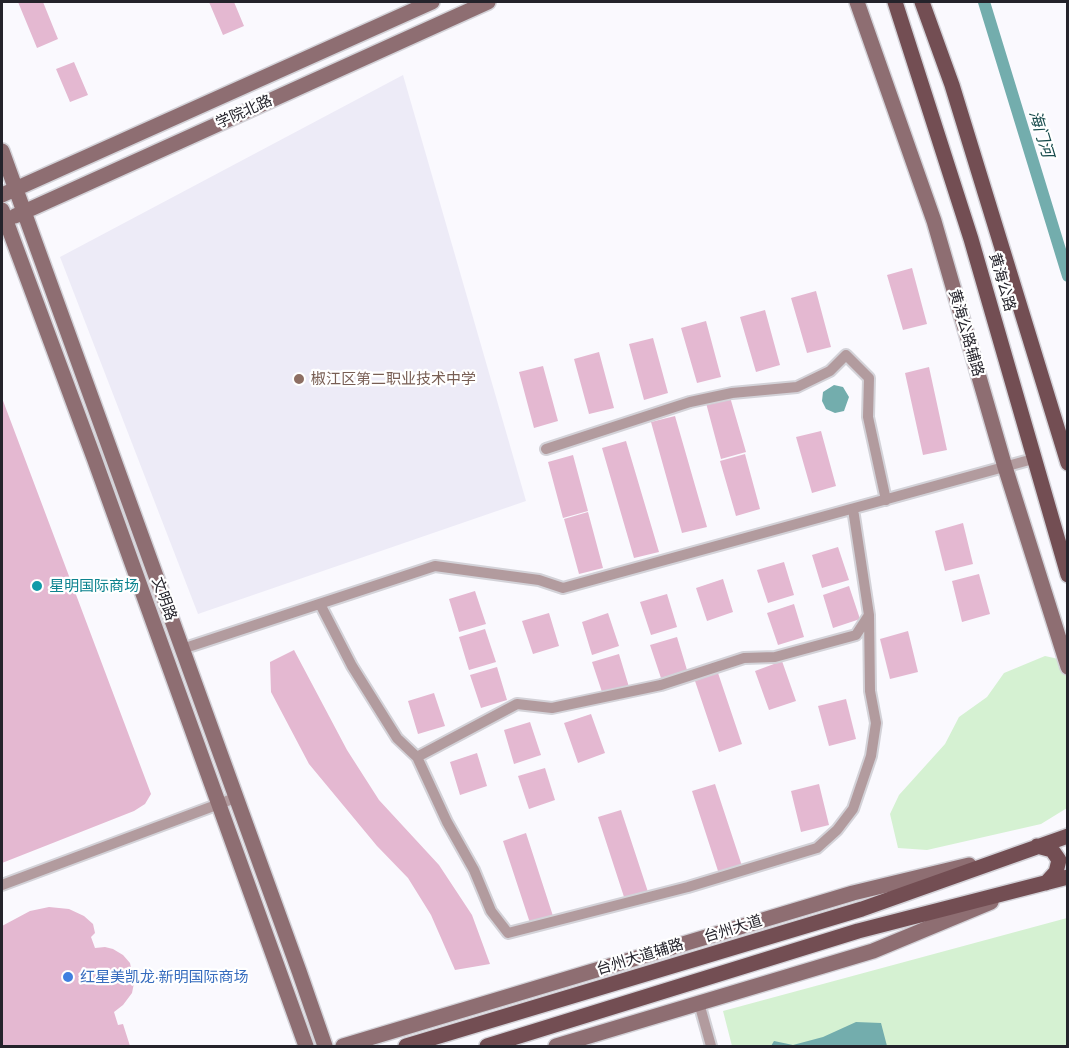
<!DOCTYPE html>
<meta charset="utf-8">
<style>
body{margin:0}
#map{position:relative;width:1069px;height:1048px;overflow:hidden;background:#faf9fe;font-family:Mulish,sans-serif}
canvas{display:block}
.frame{position:absolute;inset:0;border:3px solid #24232b;pointer-events:none}
</style>
<div id="map">
<canvas width="1069" height="1048"></canvas>
<div class="frame"></div>
</div>
<script>
const g = document.querySelector('canvas').getContext('2d');
g.lineJoin = 'round';
function fillPath(path, color) {
  g.fillStyle = color;
  g.fill(path, 'evenodd');
}
function shape(rows) {
  const path = new Path2D();
  for (const r of rows) {
    path.moveTo(r[0], r[1]);
    for (let i = 2; i < r.length; i += 2) path.lineTo(r[i], r[i + 1]);
  }
  return path;
}
function strokePath(path, color, width, dash) {
  g.strokeStyle = color;
  g.lineWidth = width;
  g.lineCap = dash ? 'butt' : 'round';
  g.setLineDash(dash || []);
  g.stroke(path);
}
function label(font, color, halo, rows, align = 'center') {
  g.font = font + ' Mulish,"Noto Sans SC",sans-serif';
  g.lineWidth = 4.5;
  g.setLineDash([]);
  g.textBaseline = 'middle';
  g.strokeStyle = halo;
  g.fillStyle = color;
  for (const [text, x, y, turn = 0] of rows) {
    g.save();
    g.translate(x, y);
    g.rotate((+turn || 0) * Math.PI / 180);
    g.textAlign = isNaN(turn) ? turn : align;
    if (halo) g.strokeText(text, 0, 0);
    g.fillText(text, 0, 0);
    g.restore();
  }
}
fillPath(shape([
 [403,75,526,501,198,614,60,257]
]), '#edebf7');
fillPath(shape([
 [1045,656,1063,660,1068,672,1067,808,1041,824,927,850,898,848,890,814,899,795,945,744,959,717,987,697,1004,673],
 [1067,918,1067,1046,732,1046,723,1011]
]), '#d5f1d2');
fillPath(shape([
 [834,385,843,387,849,397,844,411,835,413,826,409,822,401,823,392],
 [856,1022,881,1023,887,1046,771,1046,774,1041,793,1045,823,1037]
]), '#73adad');
strokePath(shape([
 [984,2,1068,276]
]), '#73adad', 12);
fillPath(shape([
 [18,2,43,2,58,39,37,48],
 [209,2,234,2,244,26,223,35],
 [74,62,88,95,70,102,56,69],
 [912,268,927,324,903,330,887,275],
 [816,291,831,347,807,353,791,298],
 [765,310,780,365,756,372,740,317],
 [706,321,721,377,697,383,681,328],
 [653,338,668,393,644,400,629,344],
 [599,352,614,408,589,414,574,359],
 [543,366,558,421,534,428,519,372],
 [929,367,947,450,923,455,905,373],
 [730,397,746,452,721,459,706,403],
 [2,398,151,794,145,804,134,811,2,863],
 [675,416,707,527,682,533,651,422],
 [821,431,836,486,812,493,796,437],
 [626,441,659,552,634,558,602,448],
 [745,454,760,509,736,516,720,461],
 [573,455,588,511,563,518,548,462],
 [588,512,603,568,579,574,564,519],
 [963,523,973,564,945,571,935,531],
 [838,547,849,580,822,588,812,555],
 [784,562,794,595,768,603,757,570],
 [979,574,990,614,962,622,952,581],
 [723,579,733,612,707,621,696,588],
 [849,586,860,619,833,628,823,595],
 [475,591,486,624,459,632,449,599],
 [667,594,677,627,651,635,640,602],
 [794,604,804,637,778,645,767,613],
 [549,613,559,646,533,654,522,621],
 [608,613,619,646,592,655,582,622],
 [485,629,496,662,469,670,459,637],
 [908,631,918,672,890,679,880,639],
 [677,637,687,670,661,678,650,645],
 [294,650,347,750,379,800,439,865,472,915,490,964,455,970,431,915,408,878,377,846,309,764,271,692,270,662],
 [619,654,629,687,603,695,592,662],
 [782,661,796,701,769,710,755,671],
 [497,667,507,700,481,708,470,675],
 [718,673,742,744,719,752,695,681],
 [434,693,445,726,418,734,408,701],
 [846,699,856,739,829,746,818,706],
 [591,714,605,753,578,763,564,723],
 [530,722,541,755,514,764,504,730],
 [477,753,487,786,460,795,450,762],
 [545,768,555,800,529,809,518,776],
 [715,784,742,866,719,874,692,791],
 [819,784,829,825,801,832,791,791],
 [621,810,648,892,625,900,598,817],
 [526,833,553,916,530,923,503,841],
 [49,907,69,909,84,916,93,924,95,933,91,937,95,948,105,947,113,949,123,955,130,963,134,983,132,993,123,1005,114,1012,118,1025,123,1024,130,1046,2,1046,2,926,30,911]
]), '#e4b8d1');
const street = shape([
 [546,449,690,402,732,393,797,387,830,371,846,355,869,378,868,417,886,500],
 [320,604,352,666,397,738,417,757,447,822,474,870,491,911,508,933,688,887,817,848,837,830,853,809,871,756,876,723,870,691,869,615],
 [182,649,435,566,539,580,563,588,1033,459],
 [417,757,517,704,552,708,661,685,744,658,775,657,856,635,869,615,853,509],
 [2,885,235,798],
 [699,1003,711,1046]
]);
const secondary = shape([
 [857,2,934,221,1005,467,1068,667],
 [2,151,299,971,325,1046],
 [2,195,432,2],
 [2,210,94,458,306,1046],
 [15,216,488,2],
 [343,1046,853,893,969,865],
 [556,1046,873,951,991,902]
]);
const primary = shape([
 [895,2,971,239,1068,575],
 [922,2,952,85,1068,463],
 [1037,846,1052,850,1059,860,1056,872,1046,883],
 [406,1046,862,909,1068,836],
 [487,1046,858,931,1068,877]
]);
strokePath(street, '#d3d2d8', 14);
strokePath(secondary, '#d3d2d8', 18);
strokePath(primary, '#d3d2d8', 18);
strokePath(street, '#b29b9e', 10);
strokePath(secondary, '#8e6e72', 15);
strokePath(primary, '#734e53', 15);
for (const [x, y, r, color] of [
 [299,379,6,"#8d6e63"],
 [37,586,6,"#0f9aa8"],
 [68,977,6,"#3f7fe0"]
]) {
  const dot = new Path2D();
  dot.arc(x, y, r, 0, 2 * Math.PI);
  g.fillStyle = color;
  g.fill(dot);
  strokePath(dot, '#fff', 2);
}
label('15px', '#24232b', '#fff', [
 ["学院北路",244,112,-24],
 ["黄海公路",1002,282,74],
 ["黄海公路辅路",966,333,74],
 ["文明路",164,599,70],
 ["台州大道",733,929,-17],
 ["台州大道辅路",640,957,-17]
]);
label('15px', '#785e54', '#fff', [
 ["椒江区第二职业技术中学",311,379]
], 'left');
label('15px', '#0d838f', '#fff', [
 ["星明国际商场",49,586]
], 'left');
label('15px', '#366cbe', '#fff', [
 ["红星美凯龙·新明国际商场",80,977]
], 'left');
label('italic 16px', '#164a4b', '#fff', [
 ["海门河",1041,134,73]
]);
</script>
